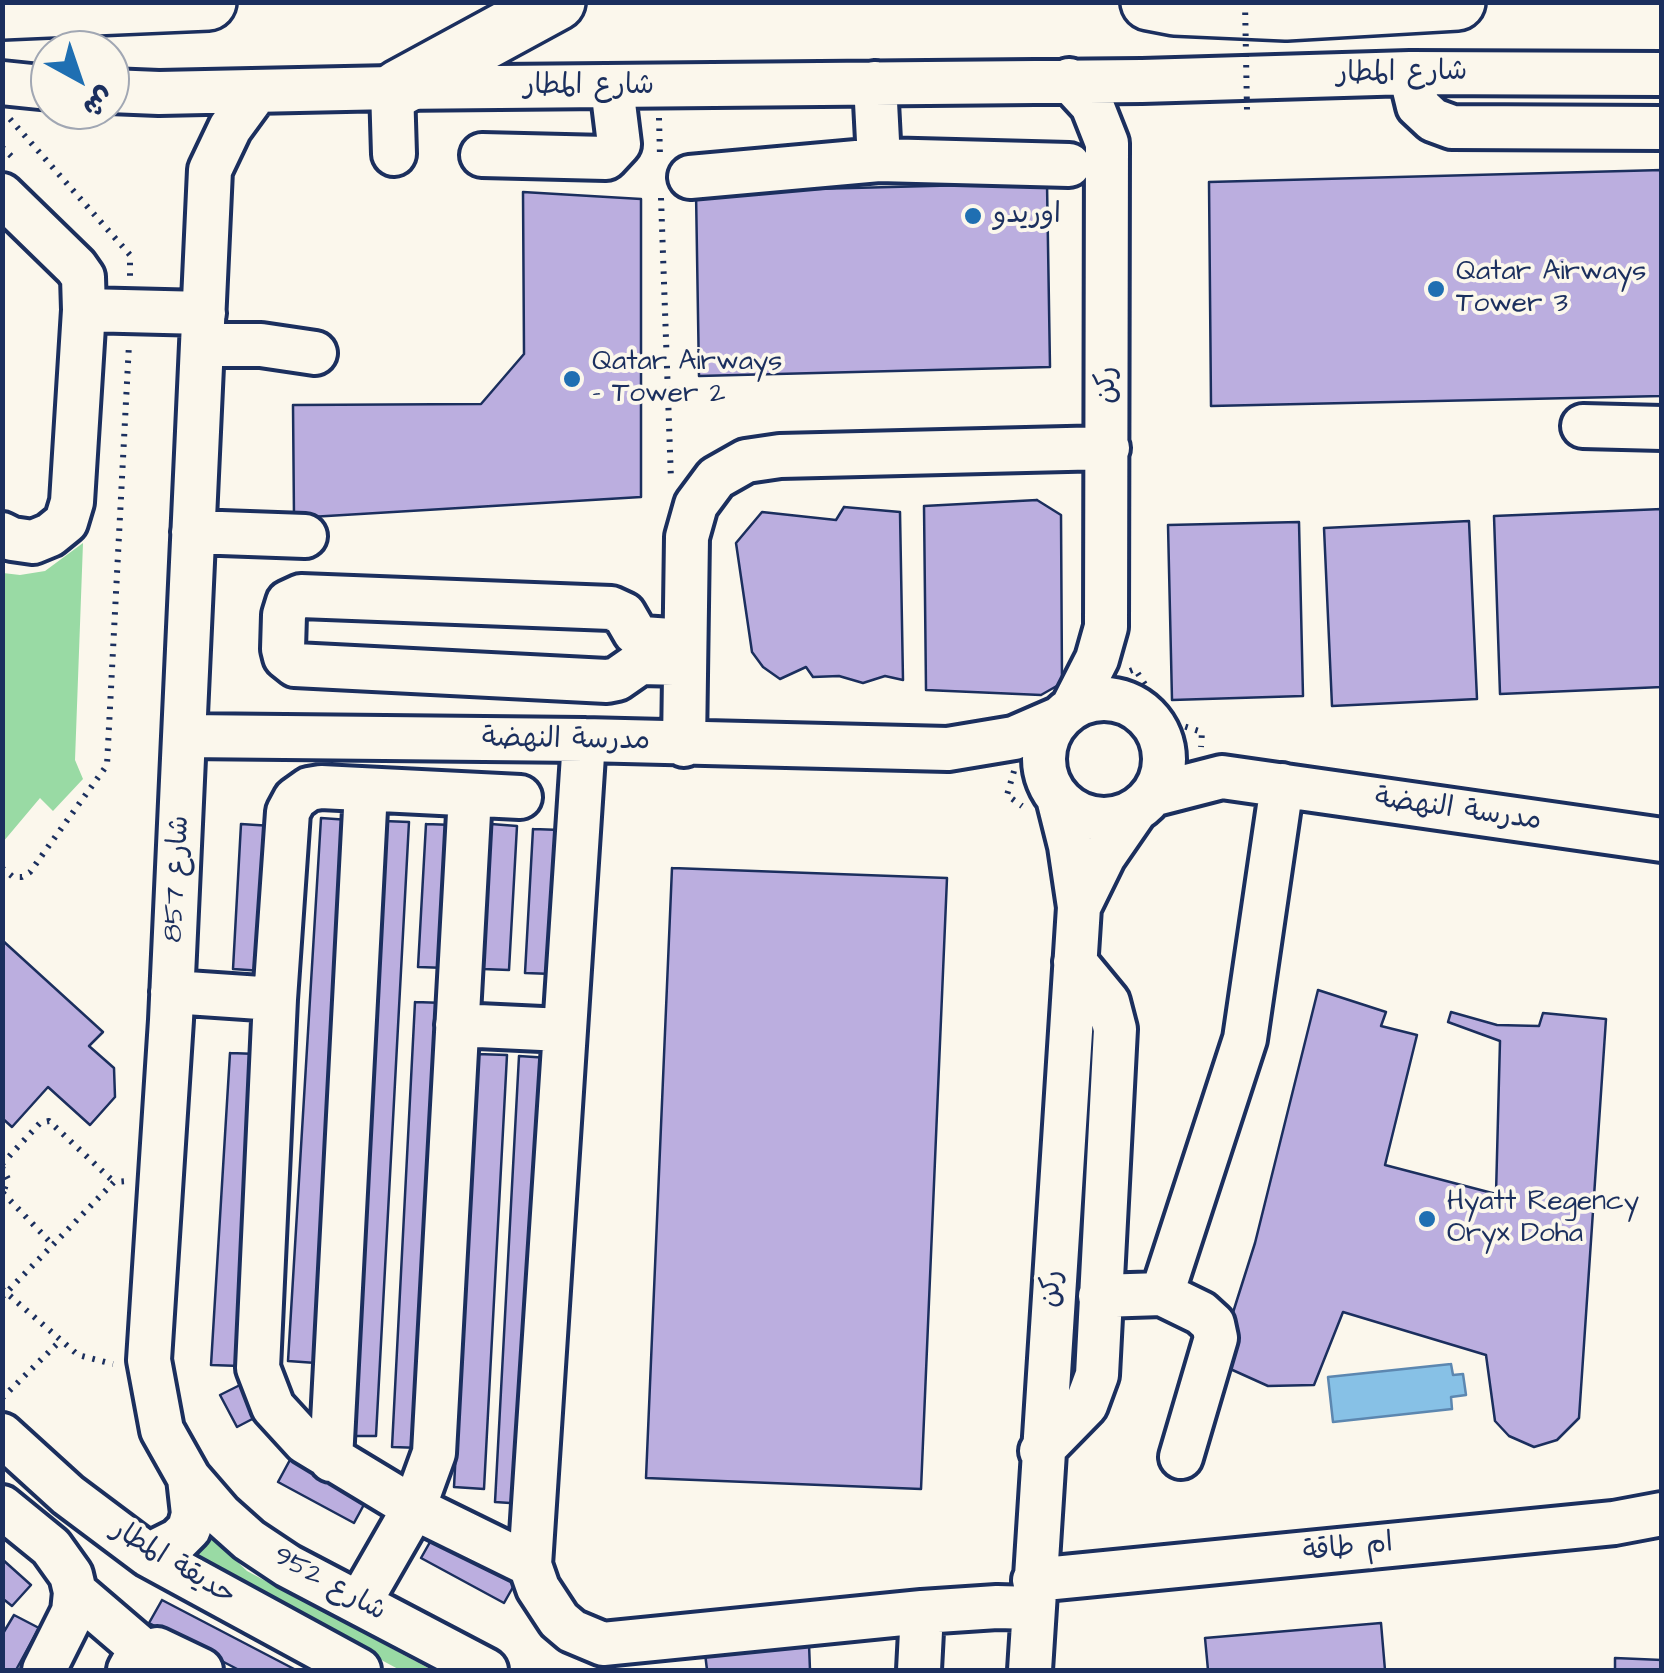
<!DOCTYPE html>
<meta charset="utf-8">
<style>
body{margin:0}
#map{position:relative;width:1664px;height:1673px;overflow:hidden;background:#fbf7ec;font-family:"Architects Daughter","Playpen Sans Arabic",sans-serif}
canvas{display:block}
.frame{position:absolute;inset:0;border:5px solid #1b2f5e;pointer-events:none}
.north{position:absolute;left:30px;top:30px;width:100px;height:100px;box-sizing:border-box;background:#fbf7ec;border:2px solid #a1a7b3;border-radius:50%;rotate:140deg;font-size:28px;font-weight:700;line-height:40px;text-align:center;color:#1b2f5e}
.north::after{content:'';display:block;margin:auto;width:35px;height:45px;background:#1f6fb2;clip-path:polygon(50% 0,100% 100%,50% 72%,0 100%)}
</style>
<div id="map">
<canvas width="1664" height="1673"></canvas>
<div class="frame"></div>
<div class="north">ش</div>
</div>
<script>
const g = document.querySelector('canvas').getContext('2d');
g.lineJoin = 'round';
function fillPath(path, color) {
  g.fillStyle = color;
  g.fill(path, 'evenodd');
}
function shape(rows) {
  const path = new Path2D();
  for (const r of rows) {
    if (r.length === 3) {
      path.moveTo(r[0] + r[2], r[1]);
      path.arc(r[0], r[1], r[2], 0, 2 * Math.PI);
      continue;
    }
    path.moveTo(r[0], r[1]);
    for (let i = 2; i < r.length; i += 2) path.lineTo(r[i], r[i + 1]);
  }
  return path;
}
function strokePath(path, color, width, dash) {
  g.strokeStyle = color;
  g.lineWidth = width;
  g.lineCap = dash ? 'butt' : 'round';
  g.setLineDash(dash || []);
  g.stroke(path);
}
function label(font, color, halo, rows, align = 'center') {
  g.font = font + ' "Architects Daughter","Playpen Sans Arabic",sans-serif';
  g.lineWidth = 8;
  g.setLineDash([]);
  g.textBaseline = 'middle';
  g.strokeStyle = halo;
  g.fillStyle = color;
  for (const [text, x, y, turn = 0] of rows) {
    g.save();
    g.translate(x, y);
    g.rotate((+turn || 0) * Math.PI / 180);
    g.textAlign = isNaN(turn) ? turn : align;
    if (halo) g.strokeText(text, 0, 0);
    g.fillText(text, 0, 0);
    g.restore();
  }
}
fillPath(shape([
 [83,543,75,760,83,779,53,811,40,798,3,842,3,573,20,575,45,571],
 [203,1529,247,1571,432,1670,400,1670,183,1554]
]), '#99daa4');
const water = shape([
 [1451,1364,1453,1375,1463,1374,1466,1395,1451,1397,1452,1409,1333,1422,1328,1377,1451,1364]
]);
fillPath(water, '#87c1e6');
strokePath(water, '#5c87b0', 2.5);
const building = shape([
 [1662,170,1662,396,1211,406,1209,182,1662,170],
 [1047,183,1050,367,699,376,696,192,1047,183],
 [523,192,641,199,641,497,294,518,293,405,481,404,524,354,523,192],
 [1037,500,1061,515,1062,683,1041,695,926,690,924,506,1037,500],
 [844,507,900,512,903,680,885,676,863,683,839,676,813,677,806,667,780,679,763,667,752,652,736,543,762,512,836,520,844,507],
 [1662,509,1662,687,1500,694,1494,516,1662,509],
 [1469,521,1477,699,1332,706,1324,528,1469,521],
 [1299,522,1303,696,1172,700,1168,525,1299,522],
 [321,818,349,820,316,1363,288,1361,321,818],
 [384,821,409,822,376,1436,351,1436,384,821],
 [241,824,272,826,263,971,233,969,241,824],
 [426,824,454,825,447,968,418,967,426,824],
 [491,824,517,826,509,970,483,969,491,824],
 [533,829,561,830,553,974,525,973,533,829],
 [672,868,947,878,921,1489,646,1478,672,868],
 [2,940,103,1032,89,1046,114,1068,115,1097,90,1125,48,1087,12,1127,2,1118,2,940],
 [1318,990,1386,1012,1381,1026,1417,1035,1385,1165,1496,1194,1500,1041,1448,1022,1451,1012,1497,1025,1539,1026,1543,1013,1606,1019,1579,1418,1557,1440,1534,1447,1509,1436,1495,1421,1486,1355,1343,1312,1314,1385,1268,1386,1217,1363,1255,1243,1318,990],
 [415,1002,445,1003,422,1448,392,1447,415,1002],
 [230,1053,258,1054,240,1366,211,1365,230,1053],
 [477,1054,507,1055,484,1489,454,1487,477,1054],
 [519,1056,549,1058,525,1504,495,1502,519,1056],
 [244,1383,260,1415,237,1427,220,1395,244,1383],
 [291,1458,367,1499,354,1523,278,1482,291,1458],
 [434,1535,517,1580,504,1603,421,1558,434,1535],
 [2,1559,31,1585,12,1606,2,1598,2,1559],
 [162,1600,296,1670,239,1670,149,1623,162,1600],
 [14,1615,39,1628,16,1670,2,1670,2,1635,14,1615],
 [1381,1623,1385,1670,1208,1670,1205,1638,1381,1623],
 [809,1644,810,1670,707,1670,705,1653,809,1644],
 [1615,1658,1662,1660,1662,1670,1615,1670,1615,1658]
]);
fillPath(building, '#bbaedf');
strokePath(building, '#1b2f5e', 2.5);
const minor = shape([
 [1410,73,1418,106,1433,120,1452,127,1662,128],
 [1069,80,1092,105,1107,143,1106,627,1097,659,1072,708],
 [2,83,50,88],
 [392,88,394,154],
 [110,91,159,93,392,88,1142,81,1410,73,1662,74],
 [482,155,606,158,619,144,612,87],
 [879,160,1069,165],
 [690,177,879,160,875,83],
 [2,195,76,267,83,277,84,310,72,502,66,522,50,535,33,542,12,539,2,534],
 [84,310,204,313],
 [202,345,261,345,315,353],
 [1583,426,1662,428],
 [193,532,305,536],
 [685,664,640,663,617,679,607,681,295,665,285,657,283,649,284,615,288,602,301,596,611,608,624,614,635,633,642,638,685,641],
 [1104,759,60],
 [185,736,584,740,948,749,1014,738,1060,718],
 [584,740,530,1565,538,1588,559,1620,572,1631,603,1644,922,1612,997,1607,1033,1608],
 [684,745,687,537,696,505,716,478,746,461,780,456,1108,448],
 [1152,795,1222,777,1662,840],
 [520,797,321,787,309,789,295,799,288,812,275,999,258,1368,273,1407,305,1442,414,1508,530,1565],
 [1079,907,1104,856,1135,811],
 [172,992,275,999],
 [457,1025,563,1030],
 [1162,1294,1201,1313,1213,1324,1216,1338,1181,1457],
 [1100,1296,1162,1294,1245,1039,1282,785],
 [2,1435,68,1495,148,1555,359,1670],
 [1041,1451,1086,1405,1097,1375,1115,1029,1108,1002,1075,962],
 [331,1460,366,790],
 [189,1478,221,1515,249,1540,288,1566,486,1670],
 [2,1507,51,1547,71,1575,75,1592,73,1612,44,1670],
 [148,1555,178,1540,189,1529,193,1514,189,1478,162,1430,149,1360,171,1020,210,170,230,128,257,91],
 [1034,1580,1614,1523,1662,1514],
 [75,1592,145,1652],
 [360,1602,414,1508,434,1453,470,795],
 [129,1670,134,1661,145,1652,157,1649,201,1670],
 [919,1670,922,1612],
 [1030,1670,1079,907,1070,846,1058,798]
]);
const highway = shape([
 [1149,2,1175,7,1286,12,1457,2],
 [2,11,208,2],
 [399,88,557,2]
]);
strokePath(minor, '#1b2f5e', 50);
strokePath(highway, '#1b2f5e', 62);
strokePath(shape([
 [659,118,660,156],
 [10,119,130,255,130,276],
 [2,147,15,160],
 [661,198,671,480],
 [1130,671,1135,669,1164,714,1177,724,1202,732,1201,747],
 [1014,771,1007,795,1022,806],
 [2,868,13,877,22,877,30,872,107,765,129,344],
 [2,1164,40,1123,49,1121,114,1182],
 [2,1167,8,1179,3,1193],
 [3,1193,53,1245],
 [2,1289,78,1355,113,1364],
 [2,1297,114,1182,127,1181],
 [2,1398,59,1342]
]), '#1b2f5e', 6, [2.5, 8]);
strokePath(minor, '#fbf7ec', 42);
strokePath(highway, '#fbf7ec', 55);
strokePath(shape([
 [1245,2,1247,110]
]), '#1b2f5e', 6, [2.5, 8]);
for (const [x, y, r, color] of [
 [973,216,10,"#1f6fb2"],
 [1436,289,10,"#1f6fb2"],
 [572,379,10,"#1f6fb2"],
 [1427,1219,10,"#1f6fb2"]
]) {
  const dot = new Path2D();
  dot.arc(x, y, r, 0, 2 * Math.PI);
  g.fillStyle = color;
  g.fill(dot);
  strokePath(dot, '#fbf7ec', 4);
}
label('28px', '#1b2f5e', '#fbf7ec', [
 ["شارع المطار",1402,74,-1],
 ["شارع المطار",589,87],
 ["ركن",1108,385,-90],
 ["مدرسة النهضة",566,741,1],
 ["مدرسة النهضة",1458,811,8],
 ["شارع 857",178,879,-87],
 ["ركن",1053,1289,-86],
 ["ام طاقة",1348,1549,-6],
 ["حديقة المطار",173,1564,31],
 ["شارع 952",329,1585,29]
]);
label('28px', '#1b2f5e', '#fbf7ec', [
 ["اوريدو",993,216],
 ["Qatar Airways",1456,273],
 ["Tower 3",1456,305],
 ["Qatar Airways",592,363],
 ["- Tower 2",592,395],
 ["Hyatt Regency",1447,1203],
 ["Oryx Doha",1447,1235]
], 'left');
</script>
